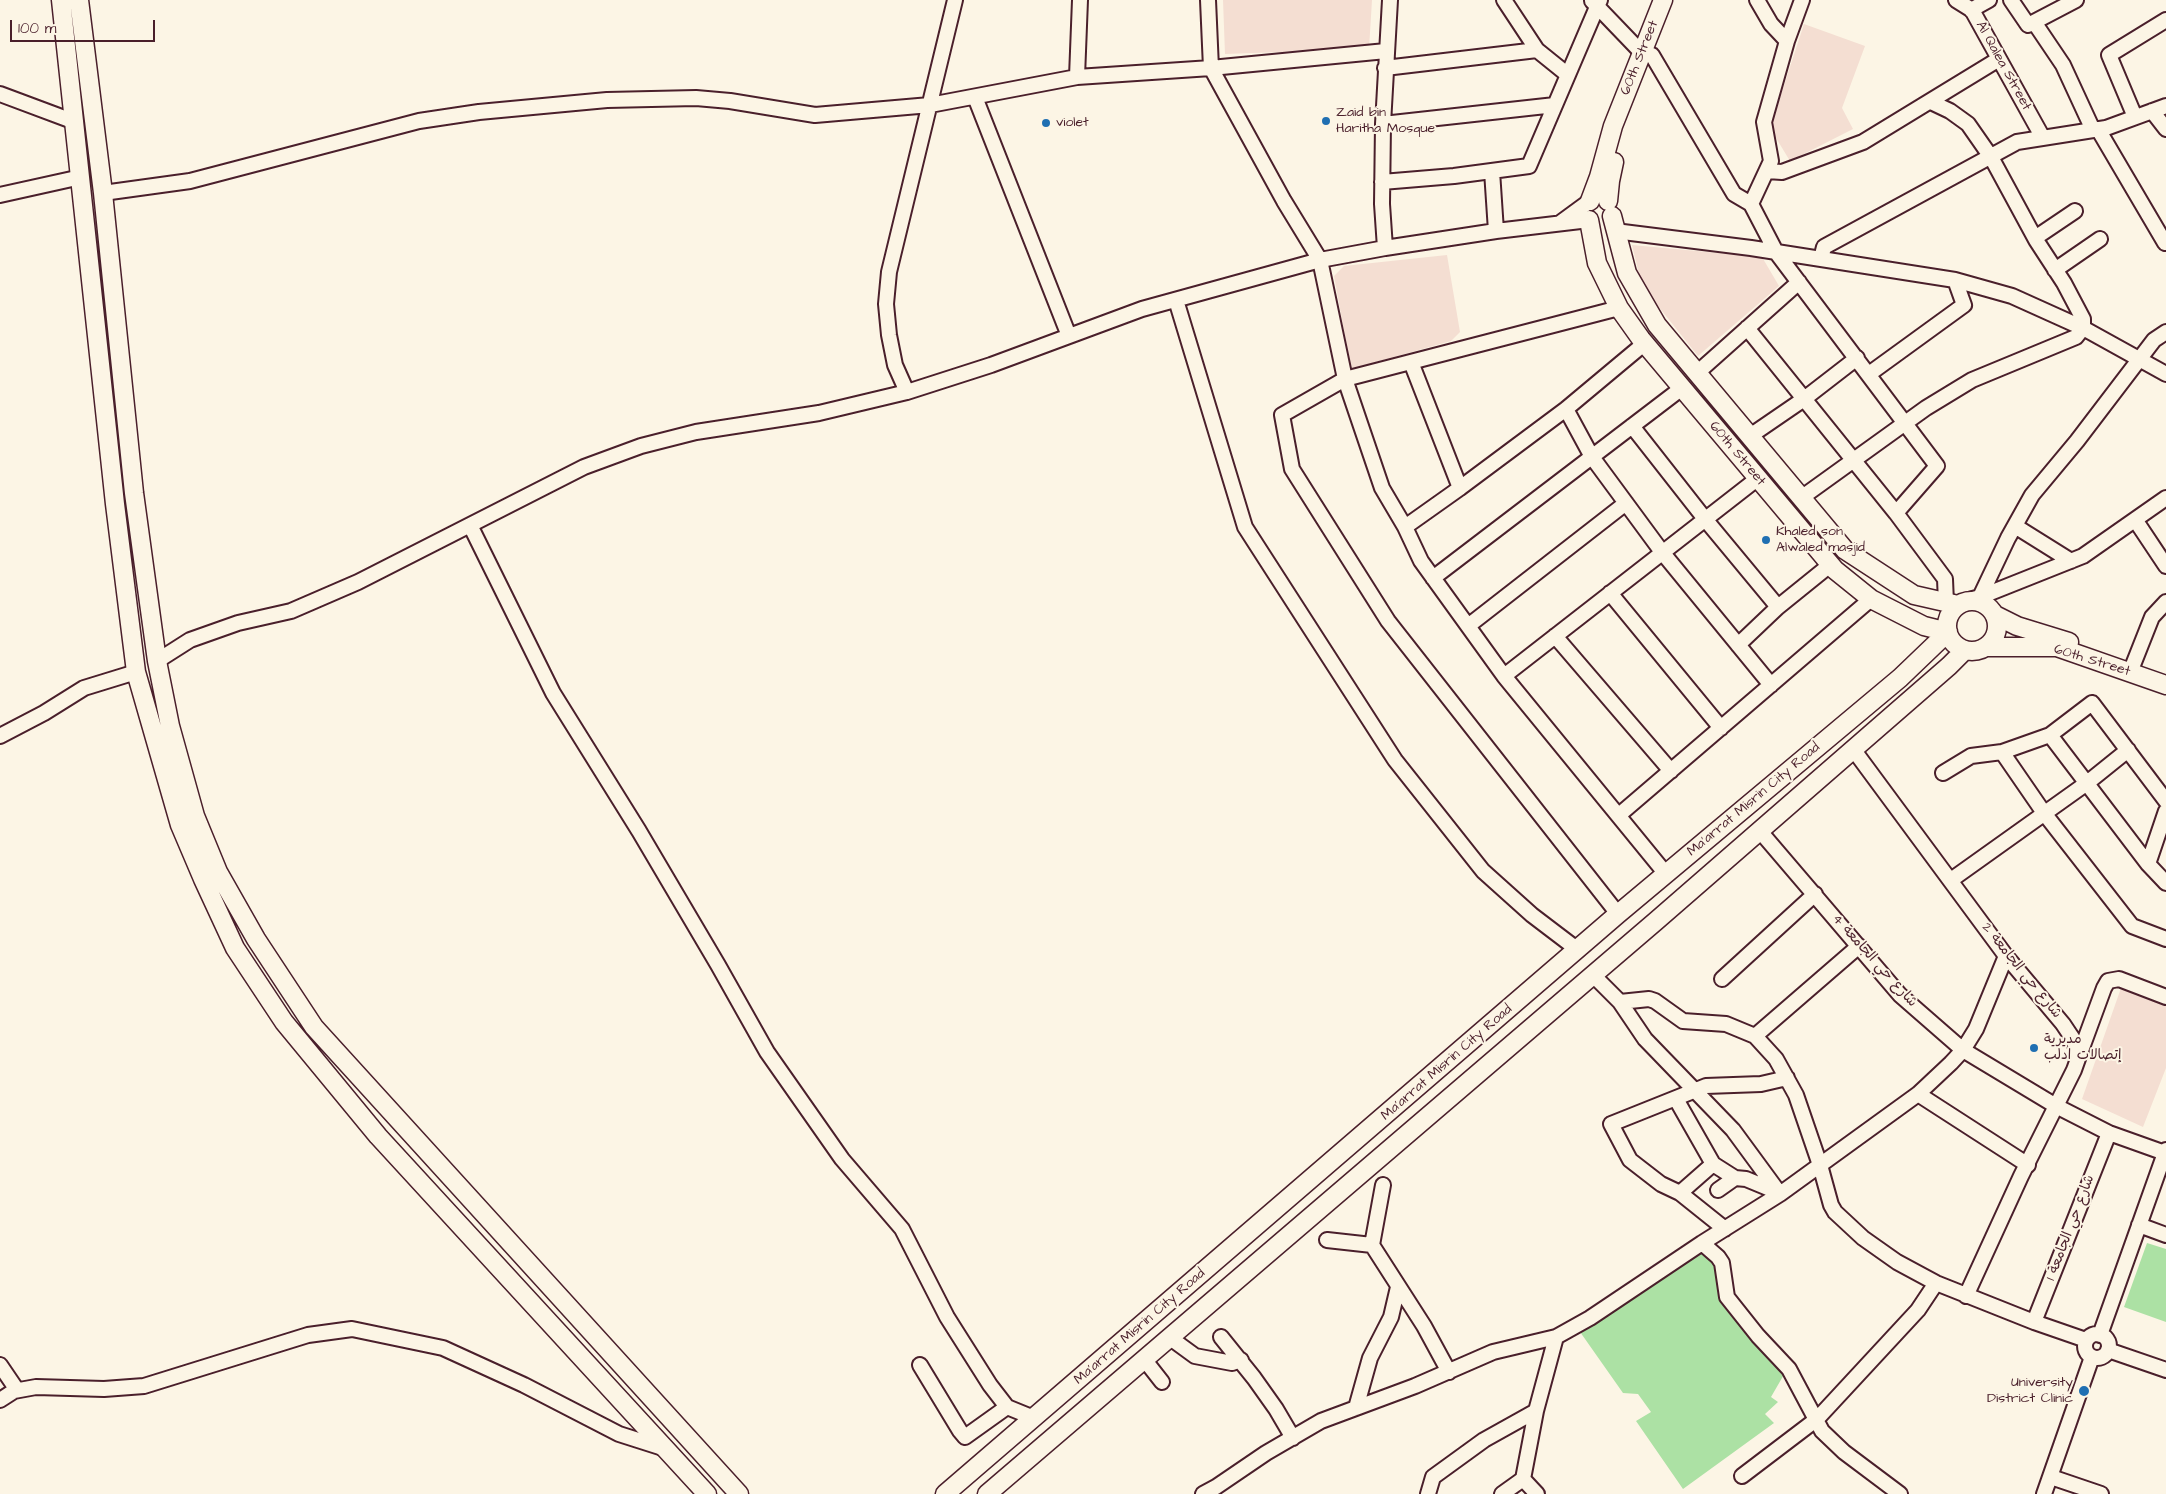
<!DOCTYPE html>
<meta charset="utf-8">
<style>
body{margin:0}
#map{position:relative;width:2166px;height:1494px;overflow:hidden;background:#fcf5e5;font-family:"Architects Daughter",sans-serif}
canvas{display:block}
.scale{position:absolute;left:10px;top:20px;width:145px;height:22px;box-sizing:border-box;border:2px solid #4a1f2b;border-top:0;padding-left:6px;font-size:15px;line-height:18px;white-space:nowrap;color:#4a1f2b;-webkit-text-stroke:4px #fcf5e5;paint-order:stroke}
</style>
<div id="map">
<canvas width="2166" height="1494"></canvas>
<div class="scale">100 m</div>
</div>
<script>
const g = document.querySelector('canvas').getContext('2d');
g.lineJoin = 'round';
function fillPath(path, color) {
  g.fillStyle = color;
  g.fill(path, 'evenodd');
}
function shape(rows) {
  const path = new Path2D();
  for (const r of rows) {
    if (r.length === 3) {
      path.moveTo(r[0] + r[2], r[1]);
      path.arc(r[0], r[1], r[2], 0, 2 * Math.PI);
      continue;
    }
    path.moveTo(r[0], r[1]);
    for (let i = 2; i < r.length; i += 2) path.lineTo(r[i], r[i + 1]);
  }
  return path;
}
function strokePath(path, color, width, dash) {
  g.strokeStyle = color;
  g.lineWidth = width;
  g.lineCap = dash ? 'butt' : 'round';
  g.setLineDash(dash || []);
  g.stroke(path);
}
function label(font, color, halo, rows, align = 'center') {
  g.font = font + ' "Architects Daughter","Playpen Sans Arabic",sans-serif';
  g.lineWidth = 4;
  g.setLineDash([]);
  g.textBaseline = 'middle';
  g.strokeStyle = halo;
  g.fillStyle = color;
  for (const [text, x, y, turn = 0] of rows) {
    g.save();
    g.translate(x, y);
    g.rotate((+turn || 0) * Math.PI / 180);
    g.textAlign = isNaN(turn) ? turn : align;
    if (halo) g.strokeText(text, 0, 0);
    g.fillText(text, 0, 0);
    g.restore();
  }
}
fillPath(shape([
 [1223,0,1372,0,1369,49,1225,54],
 [1804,24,1865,46,1842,108,1853,129,1790,161,1770,128],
 [1632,245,1762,257,1779,286,1698,356,1642,286],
 [1447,255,1460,332,1451,341,1351,369,1334,276,1344,266],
 [2121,988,2166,1005,2166,1068,2143,1127,2082,1099]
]), '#f4ded2');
fillPath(shape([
 [2147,1243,2166,1249,2166,1322,2124,1307],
 [1699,1251,1716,1265,1722,1297,1786,1371,1771,1397,1778,1402,1765,1414,1774,1423,1683,1489,1636,1421,1651,1412,1638,1394,1623,1393,1578,1329,1655,1284]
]), '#ace1a4');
const minor = shape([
 [1208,0,1211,68,1284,201,1320,260,1345,379,1382,488,1405,527,1421,561,1504,676,1666,874],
 [1504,0,1537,50],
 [1757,0,1771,24,1787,41],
 [1802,0,1787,41,1764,122,1771,161,1751,204,1776,252,1937,466,1896,513],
 [1956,0,1972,10,2043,138],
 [2011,0,2028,25,2034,22],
 [2076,0,2034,22,2063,65,2093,130],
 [1592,1,1641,52],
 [1971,10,1989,0],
 [1652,55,1734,194,1751,204],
 [1385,68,1537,50,1568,75],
 [1077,77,1080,0],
 [0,94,75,122],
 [975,97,1069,336],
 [2152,111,2166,129],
 [2135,117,2109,55,2166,20],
 [1383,124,1555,105],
 [2098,129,2165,243],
 [1492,171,1496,231],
 [1767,171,1782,172,1863,142,1999,59],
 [1382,182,1454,176,1529,166,1600,0],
 [103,193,190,181,419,121,479,112,607,100,696,98,730,101,815,115,930,105,1077,77,1211,68,1386,51],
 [0,195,81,177],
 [1560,223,1590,201],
 [1615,231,1751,248,1955,280,2012,296,2083,328,2166,374],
 [2035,238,2075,211],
 [1385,248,1382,204,1383,124,1390,0],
 [1821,259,1824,247,2017,142,2106,128,2166,106],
 [2055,270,2100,239],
 [1176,300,1245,527,1395,760,1483,871,1532,915,1578,950],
 [1747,328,1896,513,1945,579,1946,603],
 [1411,362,1460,488,1566,409,1645,343],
 [1697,373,1799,282],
 [1869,374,1964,305,1955,280],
 [907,392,895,365,889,335,886,304,889,272,955,0],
 [1566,409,1592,457,1662,552,1771,685],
 [1632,426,1705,519,1778,607],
 [1750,436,1804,399,1857,358],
 [1801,498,1926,408,1972,380,2076,337,2083,328,2083,319,2064,283,2036,240,1991,157,1968,124,1950,111,1931,102],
 [2136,521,2166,566],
 [470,525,553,693,639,831,718,965,767,1052,842,1159,902,1229,947,1317,990,1385,1007,1407,1034,1418],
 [2015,526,2071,561],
 [1405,527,1460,488],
 [1433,578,1682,388],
 [1610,593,1721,728],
 [1980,597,2083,556,2166,498],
 [1966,601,1980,597,2008,538,2032,495,2077,441,2154,340,2166,332],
 [1468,626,1626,503],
 [1555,636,1671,771],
 [1738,645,1778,607,1830,565],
 [157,661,190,640,238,623,291,611,358,582,584,467,641,446,696,432,819,413,907,392,991,365,1142,309,1320,260,1385,248,1496,231,1589,220],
 [2133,665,2152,617,2166,602],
 [1504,676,1757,479],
 [2050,735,2148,864,2166,883],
 [0,736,44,713,84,688,136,672],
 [1853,749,2006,956,2063,1024,2073,1039,2079,1056,2074,1070,2021,1176,1966,1296],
 [2002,752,2044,813,2132,926,2166,939],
 [1943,773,1971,756,2002,752,2050,735,2092,703,2166,801],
 [1619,815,1871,599],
 [1759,830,1900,995,1963,1050,2056,1106,2109,1133,2165,1153],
 [2148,864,2166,811],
 [1951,880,2087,783,2128,750],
 [1618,914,1388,621,1292,469,1282,415,1345,379,1619,308],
 [1593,975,1620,1002,1645,1039,1733,1130,1780,1194],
 [1722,979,1815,894],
 [1620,1002,1649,999,1655,1001,1683,1021,1726,1024,1755,1036,1776,1059,1796,1095,1820,1165,1831,1205,1835,1212,1863,1238,1897,1262,1936,1283,2034,1322,2086,1340],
 [1755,1036,1859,946],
 [2079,1056,2104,988,2108,981,2119,979,2166,997],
 [1918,1094,2028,1165],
 [1676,1099,1713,1164],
 [1383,1185,1372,1245,1424,1326,1449,1372],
 [1718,1190,1735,1178],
 [1680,1193,1661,1184,1630,1160,1611,1124,1706,1086,1761,1084,1787,1078],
 [2139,1225,2166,1235],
 [1725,1229,1680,1193,1713,1164,1735,1178,1746,1179,1780,1193],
 [1327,1240,1372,1245],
 [1702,1243,1718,1257,1722,1263,1727,1297,1758,1336,1789,1369,1822,1431,1844,1452,1900,1494],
 [2034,1322,2109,1133],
 [2097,1346,12],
 [2100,1335,2166,1150],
 [1169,1337,1195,1356,1232,1363,1241,1360],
 [1221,1337,1254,1378,1276,1409,1293,1438],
 [2108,1350,2166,1370],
 [1144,1359,1162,1382],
 [0,1365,17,1390],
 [920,1365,960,1431,965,1437,1007,1407],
 [0,1400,14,1391,36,1387,104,1389,144,1386,308,1335,352,1329,443,1348,524,1385,619,1434,666,1449],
 [1356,1408,1370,1358,1391,1317,1398,1287],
 [1742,1476,1817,1419,1918,1310,1936,1283],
 [2051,1477,2101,1494],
 [1523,1479,1537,1494],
 [1203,1494,1216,1487,1266,1453,1321,1421,1415,1386,1493,1352,1556,1337,1590,1318,1702,1243,1780,1194,1918,1094,1951,1063,1963,1050,1976,1029,2006,956],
 [1428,1494,1433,1477,1484,1440,1536,1411],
 [1502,1494,1523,1479,1536,1411,1556,1337],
 [2044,1494,2092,1357]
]);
const major = shape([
 [61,0,115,504,136,672,180,825,203,879,235,948,284,1022,378,1136,707,1494],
 [79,0,103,193,134,493,157,661,170,726,195,816,218,872,256,939,314,1027,739,1494],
 [1590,201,1599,177,1613,126,1663,0],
 [1608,201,1610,181,1614,162],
 [1612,216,1627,273,1657,325,1845,550,1914,595,1958,605],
 [1589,220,1597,263,1619,308,1641,339,1835,570,1871,599,1924,626,1948,632],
 [1972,626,25],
 [1995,615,2017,626,2069,642],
 [1987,647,2057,647,2166,685],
 [945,1494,1618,914,1900,678,1948,632],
 [987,1494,1656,921,1949,666,1965,650]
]);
strokePath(minor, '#4a1f2b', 18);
strokePath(major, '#4a1f2b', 21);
strokePath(minor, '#fcf5e5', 14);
strokePath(major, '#fcf5e5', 18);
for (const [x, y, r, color] of [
 [1326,121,5,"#1f6fb2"],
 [1046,123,5,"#1f6fb2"],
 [1766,540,5,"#1f6fb2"],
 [2034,1048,5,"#1f6fb2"],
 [2084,1391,6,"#1f6fb2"]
]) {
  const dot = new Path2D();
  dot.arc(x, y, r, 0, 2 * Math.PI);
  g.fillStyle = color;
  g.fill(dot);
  strokePath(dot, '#fcf5e5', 2);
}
label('14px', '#4a1f2b', '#fcf5e5', [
 ["60th Street",1640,58,-68],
 ["Al Qalea Street",2003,66,61],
 ["60th Street",1737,454,50],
 ["60th Street",2092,661,17],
 ["Ma'arrat Misrin City Road",1754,800,-40],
 ["شارع حي الجامعة 4",1874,961,48],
 ["شارع حي الجامعة 2",2021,971,51],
 ["Ma'arrat Misrin City Road",1447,1063,-41],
 ["شارع حي الجامعة 1",2071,1228,-69],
 ["Ma'arrat Misrin City Road",1140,1327,-41]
]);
label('14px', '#4a1f2b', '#fcf5e5', [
 ["Zaid bin",1336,113],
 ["Haritha Mosque",1336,129],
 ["violet",1056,123],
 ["Khaled son",1776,532],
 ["Alwaled masjid",1776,548],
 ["مديرية",2044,1040],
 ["إتصالات ادلب",2044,1056],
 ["University",2073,1383,"right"],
 ["District Clinic",2073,1399,"right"]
], 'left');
</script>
